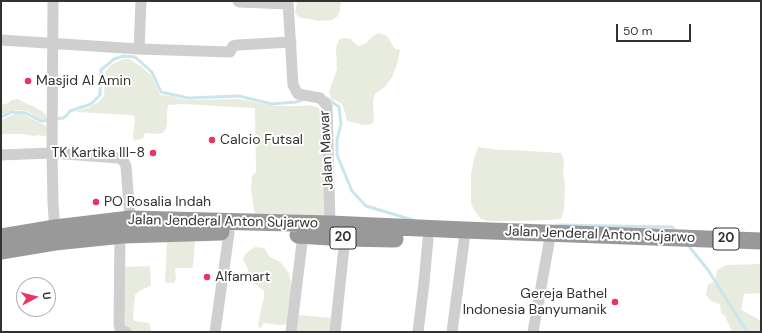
<!DOCTYPE html>
<style>
body{margin:0}
#map{position:relative;width:762px;height:333px;overflow:hidden;background:#fff;font-family:"DM Sans",sans-serif}
canvas{display:block}
.frame{position:absolute;inset:0;border:2px solid #323232;pointer-events:none}
.north{position:absolute;left:16px;top:277px;width:40px;height:40px;box-sizing:border-box;background:#fff;border:1px solid #adadad;border-radius:50%;rotate:83deg;font-size:11px;font-weight:700;line-height:16px;text-align:center;color:#323232}
.north::after{content:'';display:block;margin:auto;width:14px;height:18px;background:#eb3361;clip-path:polygon(50% 0,100% 100%,50% 72%,0 100%)}
.scale{position:absolute;left:616px;top:24px;width:75px;height:18px;box-sizing:border-box;border:2px solid #323232;border-top:0;padding-left:5px;font-size:12px;line-height:14px;white-space:nowrap;color:#323232;-webkit-text-stroke:3px #fff;paint-order:stroke}
</style>
<div id="map">
<canvas width="762" height="333"></canvas>
<div class="frame"></div>
<div class="north">U</div>
<div class="scale">50 m</div>
</div>
<script>
const g = document.querySelector('canvas').getContext('2d');
g.lineJoin = 'round';
function fillPath(path, color) {
  g.fillStyle = color;
  g.fill(path, 'evenodd');
}
function shape(rows) {
  const path = new Path2D();
  for (const r of rows) {
    path.moveTo(r[0], r[1]);
    for (let i = 2; i < r.length; i += 2) path.lineTo(r[i], r[i + 1]);
  }
  return path;
}
function strokePath(path, color, width, dash) {
  g.strokeStyle = color;
  g.lineWidth = width;
  g.lineCap = dash ? 'butt' : 'round';
  g.setLineDash(dash || []);
  g.stroke(path);
}
function label(font, color, halo, rows, align = 'center') {
  g.font = font + ' "DM Sans",sans-serif';
  g.lineWidth = 4;
  g.setLineDash([]);
  g.textBaseline = 'middle';
  g.strokeStyle = halo;
  g.fillStyle = color;
  for (const [text, x, y, turn = 0] of rows) {
    g.save();
    g.translate(x, y);
    g.rotate((+turn || 0) * Math.PI / 180);
    g.textAlign = isNaN(turn) ? turn : align;
    if (halo) g.strokeText(text, 0, 0);
    g.fillText(text, 0, 0);
    g.restore();
  }
}
fillPath(shape([
 [295,1,341,1,340,10,338,16,332,20,318,21,310,19,302,18,298,17,295,12,297,4],
 [379,33,387,36,395,49,400,50,397,64,392,77,386,86,375,94,373,101,374,121,372,124,363,125,347,121,344,109,342,104,331,98,329,92,337,69,336,51,337,44,340,39,345,38,351,39,354,43,359,46,365,44,373,36],
 [123,59,129,59,141,66,147,72,151,74,160,95,170,96,187,100,239,99,276,106,301,106,309,105,317,107,324,112,326,209,324,218,256,215,254,210,251,188,252,176,256,172,255,108,183,104,168,105,167,114,167,122,166,128,163,133,155,134,145,133,143,138,134,141,133,136,135,118,133,115,75,112,82,109,88,108,97,103,104,96,105,72,111,65],
 [18,99,27,104,33,106,42,111,47,116,46,119,40,119,27,111,16,110,1,115,1,105,6,104,12,100],
 [15,114,23,114,48,127,48,134,45,136,42,136,38,135,35,136,23,134,1,134,1,120,10,116],
 [478,147,499,150,512,150,561,153,564,160,563,171,565,184,564,210,561,219,551,220,519,221,489,221,481,219,474,210,471,203,471,173,474,159],
 [167,240,194,240,195,241,193,265,192,268,175,268,176,279,174,283,167,283,165,281],
 [255,247,264,248,270,257,280,262,289,273,292,285,291,289,291,299,288,324,278,325,266,323,263,323,262,327,259,328,258,324,262,305,264,298,264,291,255,284,249,276,248,269,243,259,246,253],
 [761,264,761,293,744,294,741,310,758,319,761,321,761,332,731,332,730,327,725,316,721,313,720,304,711,301,706,295,708,284,715,282,717,270,726,265],
 [150,266,151,286,141,290,135,295,133,315,134,321,149,323,150,326,151,332,118,332,124,267],
 [300,315,333,318,333,332,294,332,295,319]
]), '#e8ecde');
strokePath(shape([
 [327,98,339,107,341,124,337,140,337,155,352,191,366,206,413,220],
 [1,117,12,112,26,113,41,121,50,120],
 [56,119,63,118,66,116,70,111,91,104,100,95,101,70,114,59,123,56,135,57,152,72,161,92,188,98,239,96,272,104,296,102,305,99],
 [557,225,672,227,677,232],
 [687,244,708,270,747,332]
]), '#cae6ed', 3);
strokePath(shape([
 [53,1,52,153,53,203,55,233],
 [238,1,240,2,288,4],
 [288,1,293,85,298,94,320,98,327,106,330,224],
 [1,40,139,49,141,1],
 [139,49,230,52,233,46,238,45,291,42],
 [1,155,52,153,118,158,123,160,126,166,130,219],
 [120,235,119,324,120,329,123,331,126,332],
 [215,332,229,233],
 [291,332,303,235],
 [335,332,345,238],
 [418,332,424,283,428,239],
 [452,332,464,241,464,230],
 [533,332,549,243]
]), '#cfcfcf', 11);
strokePath(shape([
 [298,235,345,238,395,239],
 [1,237,55,228,130,219,330,224,464,230,761,241],
 [1,251,55,242,123,235,221,232]
]), '#999', 17);
for (const [x, y, r, color] of [
 [28,81,4,"#eb3361"],
 [212,140,4,"#eb3361"],
 [153,153,4,"#eb3361"],
 [96,202,4,"#eb3361"],
 [207,277,4,"#eb3361"],
 [615,302,4,"#eb3361"]
]) {
  const dot = new Path2D();
  dot.arc(x, y, r, 0, 2 * Math.PI);
  g.fillStyle = color;
  g.fill(dot);
  strokePath(dot, '#fff', 1.5);
}
for (const [x, y, w] of [
 [343,238,26],
 [726,239,26]
]) {
  const box = new Path2D();
  box.roundRect(x - w / 2, y - 11, w, 22, 3);
  g.fillStyle = '#fff';
  g.fill(box);
  strokePath(box, '#323232', 1);
}
label('bold 13px', '#323232', null, [
 ["20",343,238],
 ["20",726,239]
]);
label('14px', '#323232', '#fff', [
 ["Masjid Al Amin",36,81],
 ["Calcio Futsal",220,140],
 ["TK Kartika III-8",145,153,"right"],
 ["PO Rosalia Indah",104,202],
 ["Alfamart",215,277],
 ["Gereja Bathel",607,294,"right"],
 ["Indonesia Banyumanik",607,310,"right"]
], 'left');
label('14px', '#323232', '#fff', [
 ["Jalan Mawar",327,150,-93],
 ["Jalan Jenderal Anton Sujarwo",223,222,1],
 ["Jalan Jenderal Anton Sujarwo",600,235,2]
]);
</script>
